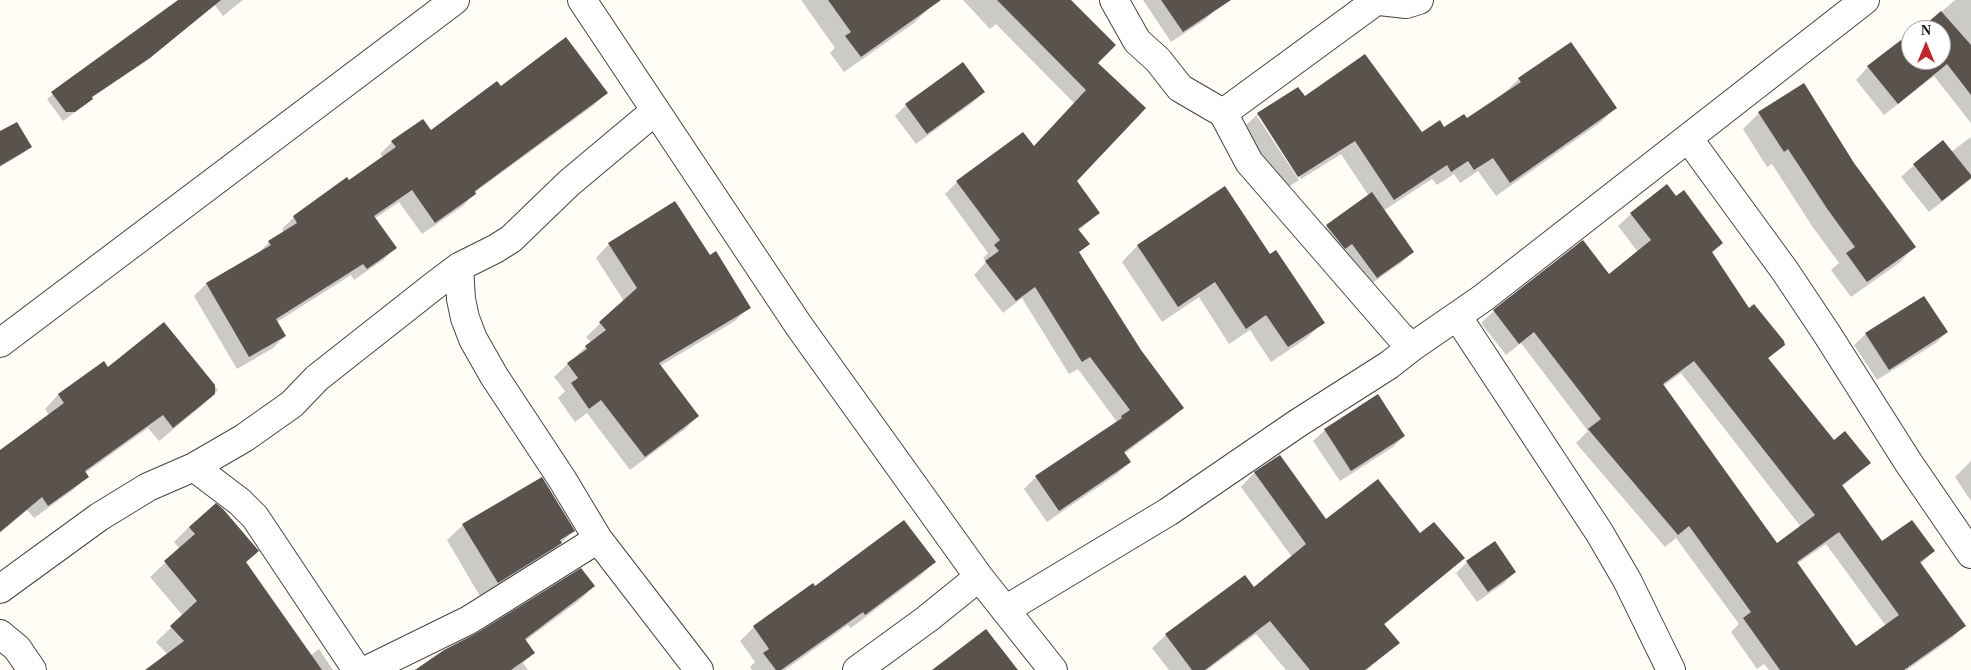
<!DOCTYPE html>
<style>
body{margin:0}
#map{position:relative;width:1971px;height:670px;overflow:hidden;background:#fffdf5;font-family:"Times New Roman",serif}
canvas{display:block}
.north{position:absolute;left:1901px;top:20px;width:50px;height:50px;box-sizing:border-box;background:#fff;border:1px solid #a0a0a0;border-radius:50%;rotate:0deg;font-size:14px;font-weight:700;line-height:20px;text-align:center;color:#111}
.north::after{content:'';display:block;margin:auto;width:18px;height:22px;background:#c4262e;clip-path:polygon(50% 0,100% 100%,50% 72%,0 100%)}
</style>
<div id="map">
<canvas width="1971" height="670"></canvas>
<div class="north">N</div>
</div>
<script>
const g = document.querySelector('canvas').getContext('2d');
g.lineJoin = 'round';
function fillPath(path, color) {
  g.fillStyle = color;
  g.fill(path, 'evenodd');
}
function shape(rows) {
  const path = new Path2D();
  for (const r of rows) {
    path.moveTo(r[0], r[1]);
    for (let i = 2; i < r.length; i += 2) path.lineTo(r[i], r[i + 1]);
  }
  return path;
}
function strokePath(path, color, width, dash) {
  g.strokeStyle = color;
  g.lineWidth = width;
  g.lineCap = dash ? 'butt' : 'round';
  g.setLineDash(dash || []);
  g.stroke(path);
}
fillPath(shape([
 [180,0,184,0,193,22,143,63,91,98,86,104,63,121,47,99],
 [211,0,243,0,223,16],
 [801,0,925,0,930,7,914,23,844,72,830,53,835,48],
 [963,0,1069,0,1096,63,1075,181,1099,213,1078,231,1088,244,1078,253,1140,351,1182,408,1170,420,1124,454,1130,462,1117,474,1047,522,1024,489,1036,477,1117,422,1078,369,1069,374,1022,298,1003,313,974,275,986,262,983,258,988,253,945,194,957,182,1033,148,1075,104,996,24,990,29],
 [1143,0,1211,0,1217,8,1206,19,1171,42],
 [1955,0,1971,0,1971,123,1934,76,1884,115,1856,80,1868,67,1911,38,1911,60,1941,60,1941,30,1921,30],
 [1571,44,1615,108,1601,122,1496,196,1478,171,1460,183,1454,174,1437,185,1432,179,1383,211,1413,252,1401,263,1365,288,1316,237,1327,226,1369,196,1341,154,1301,179,1260,116,1257,116,1299,180,1284,190,1243,128,1258,114,1298,88,1304,98,1422,133,1444,129,1467,119,1504,93,1519,79],
 [501,88,606,93,594,105,474,193,463,206,422,234,399,202,374,219,395,248,383,260,354,280,351,275,277,322,285,336,273,348,237,369,194,296,206,284,257,255,269,242,284,233,282,229,294,217,349,182,383,157,380,154,392,142,431,132],
 [984,92,972,103,916,144,895,116,906,105],
 [1759,113,1853,164,1914,247,1899,263,1851,297,1831,270,1839,263,1812,226,1772,164,1767,167,1743,129],
 [0,133,30,147,25,152,0,167],
 [1971,137,1971,179,1929,212,1901,177,1914,165,1943,142,1951,152],
 [1667,186,1721,243,1711,254,1749,310,1784,344,1767,360,1834,442,1869,463,1842,487,1881,543,1933,551,1920,565,1964,626,1952,638,1907,670,1769,670,1764,664,1757,669,1731,632,1739,624,1676,538,1665,547,1576,443,1588,431,1521,343,1506,355,1481,323,1494,311,1609,275,1638,252,1618,226,1631,214],
 [1681,373,1801,527,1777,544,1663,386],
 [1826,544,1886,626,1856,647,1797,564],
 [1224,188,1270,256,1323,322,1307,338,1271,362,1250,330,1229,344,1199,297,1162,322,1122,262,1137,246],
 [609,244,710,256,749,307,735,321,660,366,698,416,684,430,630,470,587,413,575,422,558,398,565,391,554,377,591,342,586,337,624,301,596,258],
 [1924,297,1947,332,1936,343,1877,380,1854,345,1866,334],
 [164,323,218,390,204,404,159,441,148,428,85,473,87,477,73,490,34,518,27,510,0,533,0,451,50,416,45,409,58,395,103,363,107,368],
 [1378,396,1404,436,1393,447,1340,481,1313,441,1325,430],
 [1279,456,1326,521,1419,535,1463,558,1449,571,1384,625,1398,643,1367,670,1286,670,1256,634,1207,670,1169,670,1152,648,1166,635,1254,589,1292,557,1241,487,1254,473],
 [1971,461,1971,501,1955,477],
 [463,525,573,531,545,559,481,598,447,540],
 [189,527,257,551,245,563,310,656,319,649,333,670,148,670,168,655,156,642,183,616,150,577,180,549,174,542],
 [934,562,920,576,851,628,848,625,785,670,752,670,750,667,755,662,740,641,754,627,813,585,815,588],
 [1467,562,1515,572,1504,583,1477,602,1456,573],
 [594,586,580,600,525,641,533,653,523,663,528,670,420,670]
]), '#0003');
fillPath(shape([
 [178,0,221,0,150,58,92,97,93,99,75,112,66,112,51,92],
 [828,0,941,0,861,57,845,36,851,32],
 [997,0,1071,0,1116,45,1098,63,1146,108,1077,181,1100,213,1078,229,1090,244,1079,252,1141,350,1184,408,1124,452,1131,462,1059,511,1035,476,1122,418,1121,416,1130,410,1090,357,1082,362,1035,287,1016,301,985,261,999,251,994,245,1000,240,956,181,1023,132,1034,146,1086,90],
 [1161,0,1231,0,1183,32],
 [1941,11,1971,45,1971,95,1947,64,1898,104,1867,66,1901,40,1904,43,1911,37,1911,60,1941,60,1941,30,1919,30],
 [566,37,608,93,475,191,476,194,435,223,412,190,374,216,397,248,367,269,363,264,276,319,286,336,249,357,206,283,271,245,268,241,297,223,293,216,347,177,349,180,396,147,391,141,423,119,431,130,497,81,501,86],
 [1571,42,1617,108,1510,183,1493,158,1474,170,1468,161,1451,172,1447,165,1394,200,1355,141,1298,177,1257,113,1298,87,1305,96,1365,54,1422,132,1440,120,1444,127,1464,114,1467,118,1521,82,1518,78],
 [963,62,985,92,927,134,905,104],
 [1804,83,1854,163,1916,247,1867,282,1846,253,1855,247,1828,210,1788,149,1784,152,1758,112],
 [17,122,32,147,0,166,0,131],
 [1943,140,1971,175,1971,178,1942,201,1913,164],
 [1667,184,1676,196,1684,190,1723,243,1712,252,1749,308,1754,304,1784,341,1785,345,1768,358,1834,440,1845,431,1871,463,1842,485,1882,541,1912,520,1935,551,1920,562,1966,626,1904,670,1780,670,1743,618,1751,612,1689,526,1678,535,1588,429,1601,419,1534,332,1519,344,1493,310,1583,240,1609,274,1651,240,1630,213],
 [1694,361,1815,515,1777,543,1663,384],
 [1839,532,1899,615,1856,646,1797,562],
 [1225,186,1270,254,1276,250,1325,323,1288,347,1266,315,1246,329,1215,282,1178,307,1137,245],
 [1372,192,1414,252,1377,278,1352,244,1345,249,1326,225],
 [675,201,710,255,716,251,751,308,659,363,699,416,645,457,601,400,589,409,571,383,578,378,567,363,587,349,585,346,606,330,599,322,637,288,608,243],
 [1924,296,1948,332,1889,370,1865,333],
 [164,322,215,385,215,394,173,428,163,415,85,471,89,477,48,506,42,497,0,532,0,450,64,403,58,394,104,361,108,367],
 [1378,394,1405,436,1351,471,1324,429],
 [1280,455,1326,519,1378,479,1420,533,1434,522,1465,558,1384,624,1400,643,1365,670,1310,670,1270,621,1205,670,1192,670,1165,634,1245,575,1254,587,1306,544,1254,472],
 [542,477,575,531,560,540,562,543,498,583,462,524],
 [216,503,223,509,259,551,246,562,322,670,145,670,184,641,170,626,197,601,164,561,195,534,189,527],
 [904,520,936,562,865,615,863,612,781,670,776,670,763,653,769,649,753,626,813,583,815,586],
 [1495,541,1516,572,1488,592,1466,561],
 [581,568,595,586,525,639,535,653,511,670,415,670,444,650,477,633],
 [986,629,1018,670,932,670]
]), '#5a524d');
const minor = shape([
 [582,0,799,326,979,577,1053,670],
 [1114,0,1137,41,1158,60,1180,88,1223,113,1249,162,1399,335,1412,347],
 [1371,0,1406,4,1419,0],
 [1223,113,1376,1],
 [1688,138,1785,271,1827,334,1908,462,1971,554],
 [459,267,461,299,465,318,473,339,494,376,562,479,598,539],
 [1457,316,1599,532,1627,580,1671,670],
 [0,343,455,0],
 [194,467,240,502,255,517,357,670],
 [0,589,99,517,148,487,194,467,244,438,292,404,317,378,435,285,459,267,495,249,511,239,569,183,655,111],
 [1005,610,1168,512,1298,423,1389,365,1412,347,1483,298,1865,0],
 [0,634,17,648,32,670],
 [367,670,469,620,598,539,699,670],
 [857,670,927,619,979,577]
]);
strokePath(minor, '#444', 30);
strokePath(minor, '#fff', 28);
</script>
